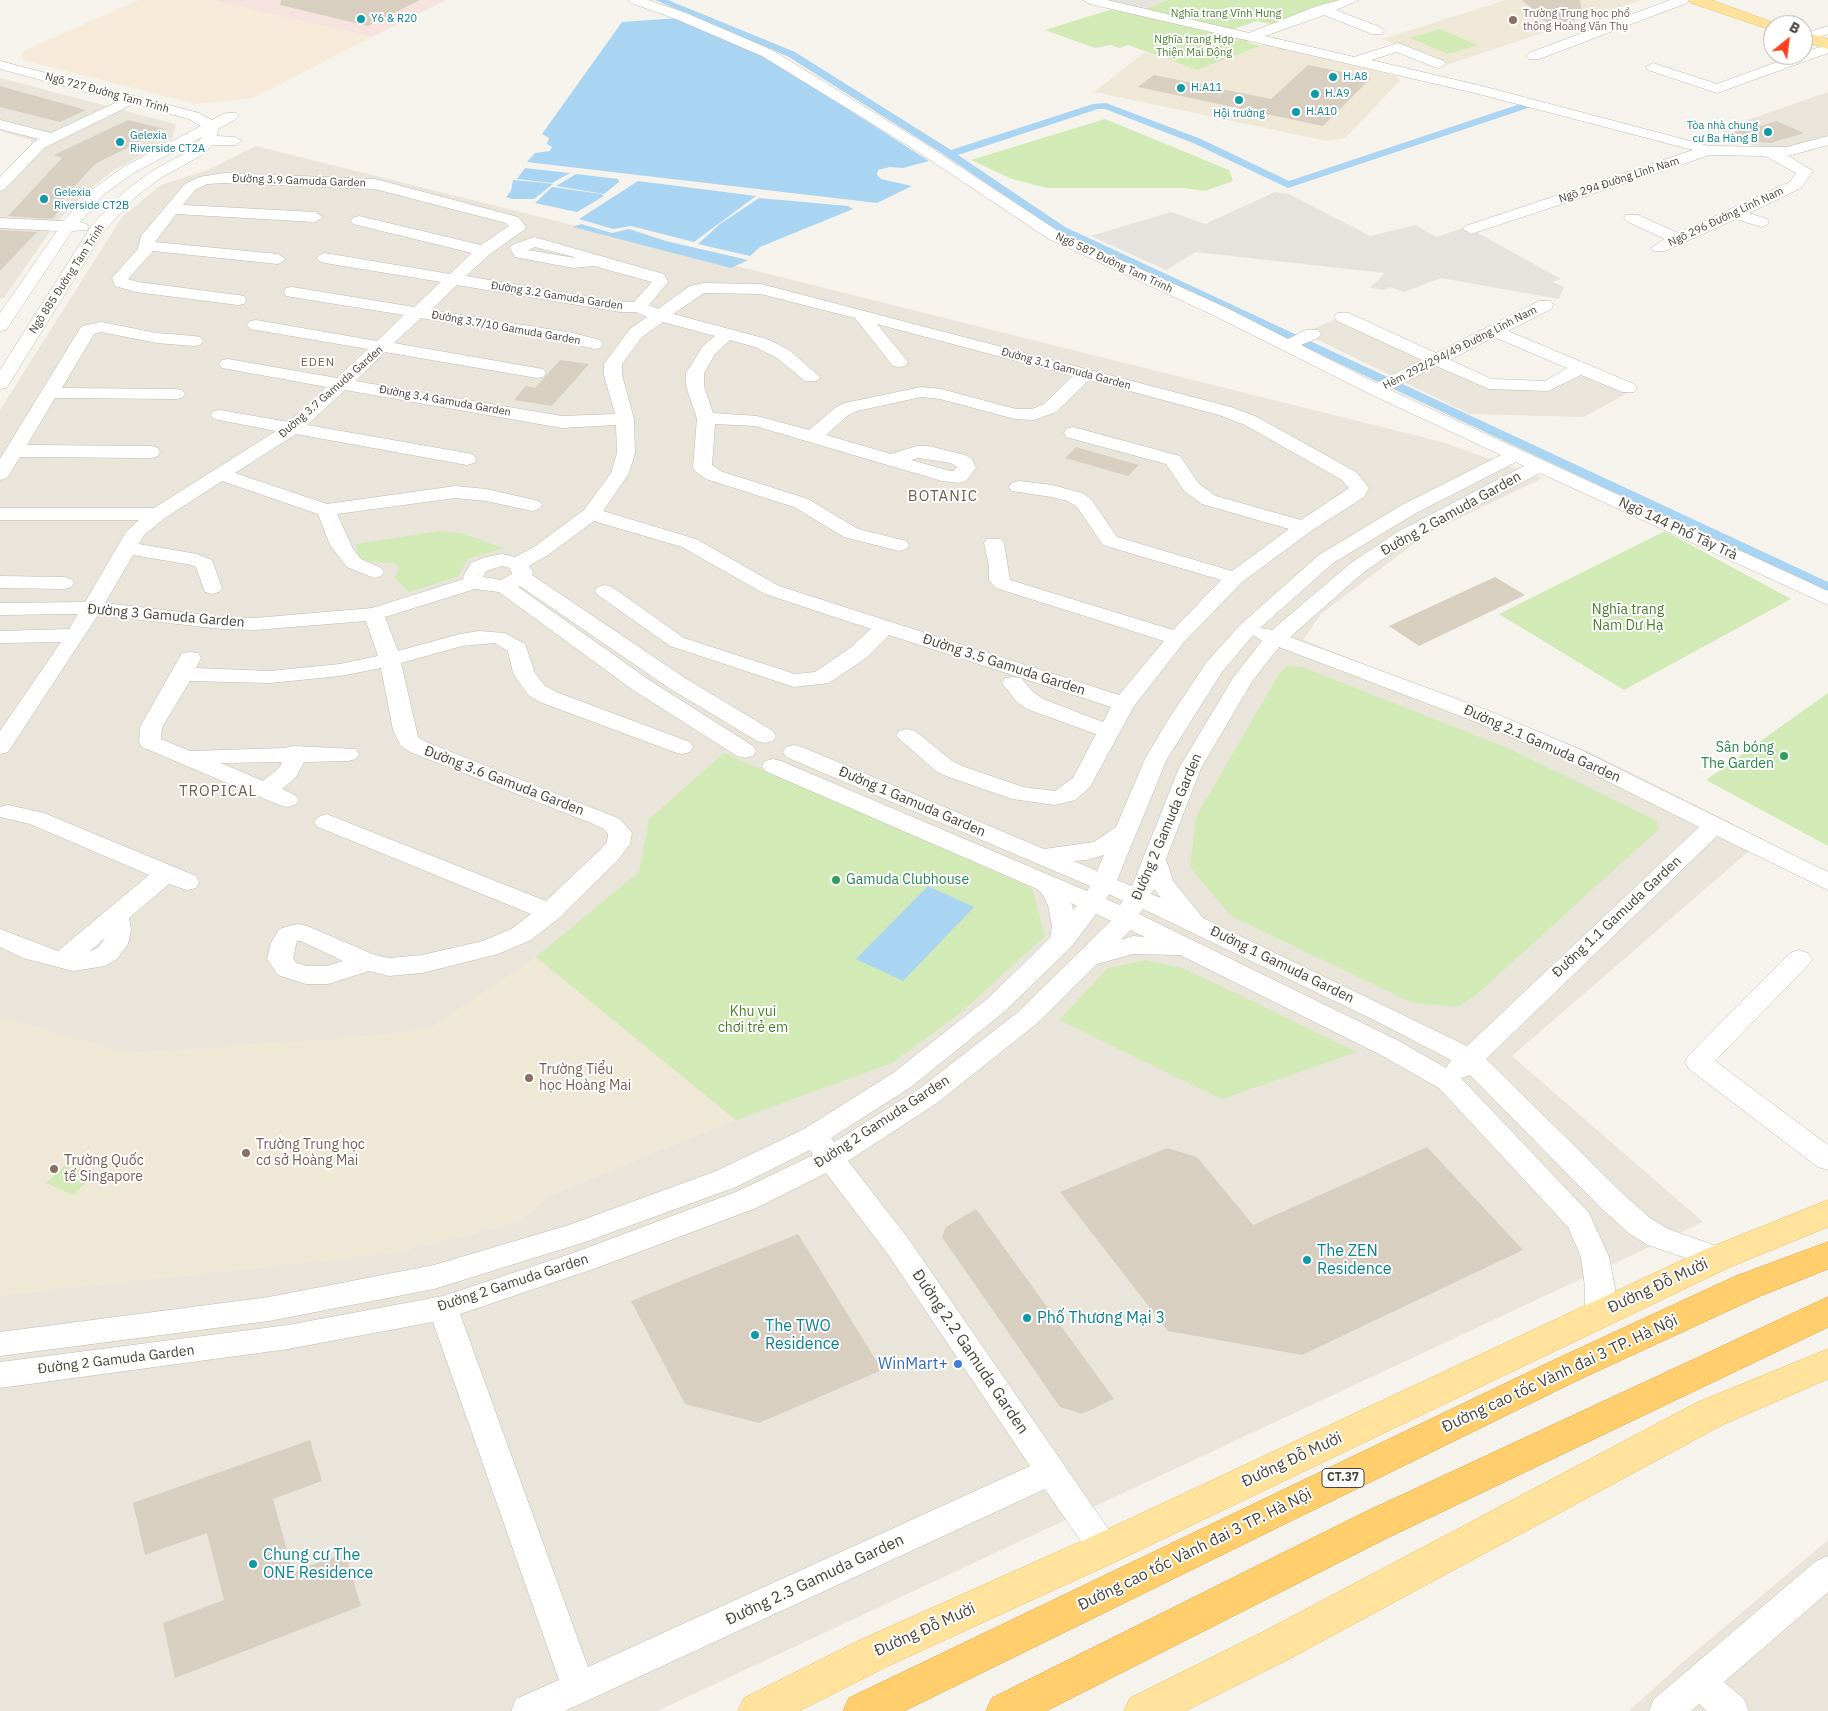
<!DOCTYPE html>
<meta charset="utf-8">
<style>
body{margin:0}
#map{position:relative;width:1828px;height:1711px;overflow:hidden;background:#f6f3ec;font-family:"IBM Plex Sans",sans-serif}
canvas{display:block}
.north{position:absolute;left:1763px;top:15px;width:50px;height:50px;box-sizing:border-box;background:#fff;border:1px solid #b7b4b0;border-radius:50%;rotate:29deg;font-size:14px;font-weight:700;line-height:20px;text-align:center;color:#4b4439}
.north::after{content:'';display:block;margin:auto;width:18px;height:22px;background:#fc3f1d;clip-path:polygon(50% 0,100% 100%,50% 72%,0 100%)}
</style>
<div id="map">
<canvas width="1828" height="1711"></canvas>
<div class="north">B</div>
</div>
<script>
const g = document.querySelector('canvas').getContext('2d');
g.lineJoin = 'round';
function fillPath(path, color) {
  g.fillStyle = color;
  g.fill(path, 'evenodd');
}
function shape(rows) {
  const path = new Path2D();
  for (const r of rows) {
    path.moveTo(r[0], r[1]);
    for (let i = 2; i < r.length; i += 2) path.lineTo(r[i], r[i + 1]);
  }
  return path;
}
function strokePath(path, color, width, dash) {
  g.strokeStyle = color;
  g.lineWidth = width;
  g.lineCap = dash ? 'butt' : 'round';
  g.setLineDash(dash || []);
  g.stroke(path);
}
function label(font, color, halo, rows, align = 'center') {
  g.font = font + ' "IBM Plex Sans",sans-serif';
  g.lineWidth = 4;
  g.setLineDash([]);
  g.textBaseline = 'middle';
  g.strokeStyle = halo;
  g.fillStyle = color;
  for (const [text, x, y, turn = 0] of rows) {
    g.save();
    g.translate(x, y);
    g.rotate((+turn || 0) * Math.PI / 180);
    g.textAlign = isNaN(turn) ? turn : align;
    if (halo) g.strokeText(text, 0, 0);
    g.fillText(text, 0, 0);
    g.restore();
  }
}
fillPath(shape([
 [0,78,176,124,172,139,114,170,87,191,56,223,4,298,0,298,0,176,30,145,31,140,0,131],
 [1828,92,1828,137,1768,152,1719,130],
 [256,146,1442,442,1543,478,1428,533,1321,614,1303,640,1590,752,1763,839,1512,1056,1703,1222,657,1711,0,1711,0,410,122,217,161,185,210,169],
 [1340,317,1487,385,1552,387,1582,371,1631,391,1584,417,1470,414,1304,333],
 [1828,1540,1828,1711,1629,1711,1683,1662]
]), '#eae5da');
fillPath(shape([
 [139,0,211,0,372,37,253,98,195,104,23,60,23,51]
]), '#f7ead8');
fillPath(shape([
 [1084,0,1167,0,1137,11],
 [1275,192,1289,194,1370,236,1416,225,1436,237,1467,227,1561,279,1552,282,1564,287,1559,299,1441,278,1404,292,1390,287,1384,290,1370,288,1385,273,1196,252,1166,270,1091,236,1171,212,1205,224]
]), '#e6e2dd');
fillPath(shape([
 [1506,0,1641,0,1446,65,1382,39],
 [1266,44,1396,76,1400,81,1345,138,1327,141,1094,92,1145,52,1197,70],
 [536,957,736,1120,550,1196,521,1222,391,1254,0,1296,0,1016,128,1053,368,1036,431,1027]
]), '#efe8d6');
fillPath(shape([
 [211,0,446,0,372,37]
]), '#f6e3e0');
fillPath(shape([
 [1168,0,1345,0,1275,25,1257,21,1231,30,1141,10],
 [1119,7,1254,38,1247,42,1260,46,1197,70,1128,45,1119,48,1111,45,1095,48,1045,30],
 [1439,29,1478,45,1448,54,1410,38],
 [1105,119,1229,170,1233,181,1205,191,1183,188,1047,188,1012,179,971,160],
 [440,531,461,533,504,548,468,559,457,577,409,592,395,578,399,568,394,563,360,561,356,544],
 [1665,531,1791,599,1624,690,1499,614],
 [1288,666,1302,667,1510,749,1657,821,1658,830,1476,995,1458,1007,1413,1003,1231,916,1190,867,1196,817,1279,674],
 [1828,693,1828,846,1706,780],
 [724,753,1032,888,1045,936,959,1014,892,1063,736,1120,536,957,639,872,649,819],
 [1146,960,1185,969,1357,1052,1222,1099,1059,1020,1108,968],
 [65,1165,92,1177,73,1195,46,1183]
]), '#d2eab5');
fillPath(shape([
 [678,18,759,52,929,161,903,168,890,167,878,170,877,175,881,179,912,186,877,203,527,162,535,153,550,151,552,147,547,144,549,138,542,134,622,22],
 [525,168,570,173,552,183,517,179],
 [576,174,618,179,619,182,604,194,556,186],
 [513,180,536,182,553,184,534,199,512,199,506,197,511,191],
 [638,181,756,196,694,242,631,226,613,229,579,219],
 [552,187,601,194,604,196,577,212,535,203],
 [759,198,848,206,853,209,760,247,750,256,698,244,720,224],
 [581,224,612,233,629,229,666,241,748,260,731,268,573,227],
 [928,886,974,907,903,981,856,959]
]), '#a9d4f2');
fillPath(shape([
 [655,0,668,0,795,52,951,150,1093,104,1106,103,1201,139,1289,181,1523,103,1531,103,1531,107,1288,188,1193,143,1105,109,1098,109,958,155,1065,227,1828,582,1828,593,1057,231,940,152,787,56,655,0]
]), '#a9d4f2');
fillPath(shape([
 [281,0,420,0,368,26,280,5],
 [1522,0,1580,0,1583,17,1552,27],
 [1308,65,1371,78,1323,126,1138,87,1154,75,1271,99],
 [0,86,86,110,60,122,0,107],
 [128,120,164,129,95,164,60,202,62,202,58,206,63,206,52,219,8,216,62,158,54,155],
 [1776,121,1804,133,1771,143,1756,142,1729,130,1751,122,1761,126],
 [0,230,37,232,0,271],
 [560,360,589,364,552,406,514,400,526,386,535,388],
 [1076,447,1139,465,1128,476,1065,458],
 [1495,577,1525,595,1419,646,1389,626],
 [1427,1147,1523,1250,1302,1355,1168,1331,1060,1192,1167,1148,1197,1157,1253,1225],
 [976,1209,1114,1399,1082,1414,1060,1407,942,1237,946,1227],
 [798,1234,882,1370,759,1423,685,1404,631,1301],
 [310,1440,322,1481,273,1499,293,1572,345,1553,361,1606,175,1678,163,1623,224,1600,207,1533,145,1555,133,1503]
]), '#d8cfc1');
const minor = shape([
 [629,0,648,0,686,13,772,50,922,142,1061,233,1227,308,1288,339,1306,330,1318,330,1321,334,1318,338,1301,345,1376,383,1422,360,1337,321,1334,317,1337,313,1349,313,1436,353,1539,301,1551,301,1553,305,1551,309,1508,331,1634,384,1637,388,1634,392,1622,392,1581,375,1548,391,1489,389,1436,366,1390,390,1828,591,1828,605,1540,473,1413,539,1365,571,1290,637,1492,712,1581,750,1828,872,1828,890,1717,836,1486,1059,1621,1192,1650,1218,1668,1229,1728,1250,1732,1258,1728,1266,1718,1269,1648,1245,1630,1234,1601,1208,1470,1075,1461,1078,1589,1213,1609,1257,1615,1287,1615,1314,1610,1322,1600,1326,1590,1322,1585,1314,1585,1287,1581,1257,1568,1227,1439,1088,1379,1054,1180,955,1133,954,1097,964,1035,1025,937,1103,848,1161,907,1237,1115,1539,1120,1549,1115,1559,1104,1564,1093,1559,1045,1489,565,1711,511,1711,516,1699,559,1680,433,1322,288,1349,0,1388,0,1362,288,1325,443,1296,576,1252,736,1192,813,1155,810,1150,736,1187,585,1242,434,1289,269,1321,0,1356,0,1332,269,1297,434,1265,569,1225,716,1171,804,1129,893,1073,987,999,1050,938,1052,926,1048,905,1041,892,1035,888,765,771,762,766,765,761,773,759,781,761,1087,891,1090,886,786,757,783,752,786,747,794,745,802,747,1044,849,1094,842,1116,827,1145,759,1168,720,1206,663,1240,625,1319,555,1402,505,1501,455,1370,394,1215,316,1049,239,912,148,762,56,676,19,631,3,629,0],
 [1494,337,1567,368,1545,381,1492,379,1450,360,1494,337],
 [1516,462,1524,466,1399,531,1351,563,1272,630,1260,628,1333,563,1416,513,1516,462],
 [1253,635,1262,641,1233,678,1179,768,1132,886,1117,880,1167,759,1222,672,1253,635],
 [1279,647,1476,722,1565,760,1699,827,1467,1046,1203,918,1173,881,1166,859,1201,768,1253,680,1279,647],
 [1104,855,1097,871,1074,861,1087,860,1104,855],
 [1154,889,1161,898,1151,894,1154,889],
 [1109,894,1123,901,1120,905,1106,899,1109,894],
 [1071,903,1077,906,1073,910,1072,905,1071,903],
 [1143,909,1374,1020,1451,1060,1446,1068,1397,1040,1139,914,1143,909],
 [1096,914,1111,921,1017,1013,919,1089,834,1142,831,1138,911,1087,1005,1011,1071,947,1096,914],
 [1130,930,1145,937,1133,936,1121,940,1130,930],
 [826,1173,887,1253,1030,1466,588,1667,460,1314,596,1268,756,1208,826,1173],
 [1083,0,1107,0,1249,33,1317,6,1340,0,1359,0,1336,10,1382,28,1384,31,1382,34,1372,34,1324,15,1265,36,1354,57,1398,43,1444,61,1446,64,1439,68,1434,67,1397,52,1371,60,1482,86,1709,146,1787,147,1828,136,1828,145,1788,156,1813,171,1801,188,1749,213,1767,219,1769,222,1767,225,1761,227,1736,219,1665,251,1653,251,1651,248,1665,239,1626,221,1624,218,1626,215,1638,215,1678,233,1790,182,1796,173,1765,156,1710,155,1471,234,1463,229,1465,226,1693,150,1475,93,1090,4,1083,0],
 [1670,0,1689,0,1687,3,1539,59,1529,59,1527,56,1529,53,1670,0],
 [1828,26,1828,34,1807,41,1803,40,1803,34,1828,26],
 [1828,44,1828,53,1717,93,1648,70,1646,67,1653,63,1717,84,1796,55,1803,55,1803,53,1828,44],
 [0,61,199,113,212,120,226,113,236,113,238,116,236,119,218,129,217,136,235,137,242,141,235,145,213,145,202,155,162,177,135,197,104,231,9,384,6,388,0,389,0,370,92,225,125,191,152,171,192,149,202,137,135,172,103,195,80,222,87,224,89,227,87,230,72,231,6,330,0,331,0,313,57,231,0,228,0,218,63,221,93,189,125,166,201,126,189,119,133,104,44,148,5,189,0,191,0,177,34,142,39,139,0,129,0,120,51,133,119,101,0,69,0,61],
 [224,173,375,179,518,217,526,227,524,230,490,254,466,276,620,302,634,302,652,282,594,266,573,268,515,257,510,248,512,245,534,237,664,274,668,282,649,305,658,309,690,286,703,283,761,284,1231,407,1257,417,1356,472,1369,488,1364,497,1311,531,1242,582,1184,642,1134,706,1090,787,1075,800,1055,805,1012,799,946,776,936,771,896,736,899,731,907,729,915,731,952,761,962,766,1023,787,1055,791,1073,778,1096,734,1027,709,1017,702,1002,683,1005,678,1013,677,1021,678,1033,692,1043,699,1103,722,1111,707,889,635,866,658,829,683,794,687,670,646,598,595,595,591,598,587,605,585,612,587,684,638,795,674,815,672,850,648,871,629,765,594,682,547,594,521,548,555,529,566,533,572,532,575,685,678,773,731,776,736,773,741,765,743,757,741,669,688,520,586,518,587,649,680,753,746,756,751,753,756,745,758,737,756,633,690,499,592,475,589,385,617,398,651,460,634,479,631,505,633,525,644,535,673,544,685,556,692,690,742,693,747,690,752,682,754,674,752,540,702,528,695,513,673,508,651,495,643,462,646,401,663,418,737,426,742,620,819,632,833,630,844,617,861,559,918,531,940,498,954,422,973,389,976,369,971,328,984,306,984,278,975,267,959,271,943,279,929,297,924,307,926,375,955,389,958,422,955,483,941,513,928,531,914,318,827,314,822,318,817,326,814,334,817,546,901,601,849,607,842,608,834,604,829,591,823,410,752,401,746,393,730,381,668,340,676,270,683,190,681,162,727,161,739,190,751,285,748,293,746,356,749,359,754,356,759,348,761,304,762,296,777,282,789,295,795,299,800,295,805,287,807,279,805,142,747,139,742,140,727,182,653,190,652,198,653,201,658,196,668,270,671,340,664,378,656,366,621,255,630,222,629,98,615,8,752,0,754,0,731,61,642,0,643,0,631,69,629,78,614,0,615,0,603,85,602,126,532,139,520,0,520,0,508,154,508,276,431,214,419,211,415,214,411,220,410,289,422,327,387,222,368,219,364,222,360,228,359,337,378,368,349,256,330,250,329,247,325,250,321,256,320,377,341,404,315,292,297,286,296,284,292,286,288,292,287,414,307,441,282,325,263,319,261,317,258,319,255,325,253,450,274,472,253,353,224,351,221,353,218,359,216,481,245,509,226,506,223,375,189,224,183,207,184,195,190,183,205,315,212,323,217,315,222,176,214,155,242,278,254,286,259,278,264,153,251,128,279,138,282,238,295,244,296,246,300,244,304,238,305,136,292,115,286,112,278,138,249,141,236,185,184,199,177,224,173],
 [535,247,574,257,575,258,528,250,535,247],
 [457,285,620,312,636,312,647,317,630,329,604,364,604,375,615,414,562,416,355,381,385,352,537,378,543,377,546,373,543,369,537,368,394,343,421,318,571,343,594,349,600,348,603,344,600,340,573,333,431,310,457,285],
 [704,293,761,294,855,318,893,366,899,367,905,366,908,362,877,324,1073,376,1044,404,1032,409,1016,409,941,389,921,387,845,403,835,408,809,430,757,416,713,413,704,386,704,373,715,354,730,340,755,347,777,358,805,381,817,381,820,377,789,350,767,339,673,314,704,293],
 [663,322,715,336,703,346,686,373,686,386,697,419,693,467,695,471,706,479,794,507,844,537,899,551,906,549,909,545,906,541,858,529,808,499,720,471,712,465,715,424,755,426,942,481,959,483,966,481,976,468,972,459,965,455,929,446,917,446,891,454,826,435,847,416,857,411,921,397,940,399,1015,419,1034,420,1056,412,1089,380,1219,415,1245,425,1342,480,1349,488,1301,520,1216,496,1199,484,1180,456,1073,427,1066,429,1064,433,1066,437,1166,464,1185,492,1202,504,1289,529,1232,571,1117,537,1091,499,1082,493,1052,485,1019,481,1012,483,1009,487,1012,491,1051,497,1068,501,1077,507,1103,545,1221,580,1173,630,1010,580,1004,543,1001,539,987,539,984,543,989,566,989,580,996,588,1164,641,1119,695,779,586,696,539,603,511,629,473,635,453,634,419,622,375,622,364,642,337,663,322],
 [345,390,562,428,616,425,617,453,611,473,584,510,534,547,515,557,502,554,486,557,471,563,463,577,464,579,372,608,255,618,222,617,105,603,133,555,192,565,196,567,205,592,212,594,219,592,222,588,212,560,197,554,139,544,144,535,165,518,222,481,318,514,330,545,347,567,374,578,381,576,384,572,381,568,361,559,354,551,337,514,455,498,486,501,532,511,539,509,542,505,539,501,486,489,455,486,327,504,235,473,296,434,467,465,474,463,476,459,474,455,467,453,307,425,345,390],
 [919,458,951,463,957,467,954,471,950,471,911,460,919,458],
 [502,566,510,568,512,574,501,580,483,577,486,571,502,566],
 [282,762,279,768,263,781,221,763,282,762],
 [297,941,301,941,343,961,327,966,307,966,296,963,293,958,297,941],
 [101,322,157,333,194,336,200,337,203,341,200,345,194,346,157,343,101,332,94,334,62,388,176,389,182,390,185,394,182,398,176,399,55,398,27,445,151,446,158,448,160,452,158,456,151,458,20,457,7,478,0,480,0,459,79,330,82,326,101,322],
 [0,576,64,577,71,579,74,583,71,587,64,589,0,588,0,576],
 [8,805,44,813,196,876,199,882,196,888,187,890,169,884,129,918,131,930,128,944,117,959,105,966,73,971,23,958,0,947,0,929,58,951,149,875,30,824,0,817,0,807,8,805],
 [105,938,99,947,89,952,105,938],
 [1799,950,1808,953,1812,959,1808,965,1715,1061,1828,1145,1828,1170,1818,1167,1689,1069,1685,1062,1689,1055,1790,953,1799,950],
 [1828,1556,1828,1592,1724,1682,1744,1699,1749,1711,1707,1711,1699,1704,1691,1711,1649,1711,1654,1699,1687,1671,1816,1561,1828,1556]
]);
const major = shape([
 [1688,0,1711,0,1780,25,1773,25,1773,31,1768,29,1691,3,1688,0],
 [1803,31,1828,39,1828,49,1803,41,1803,31],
 [1828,1200,1828,1227,1730,1267,1117,1561,888,1666,799,1711,738,1711,744,1698,860,1640,1091,1537,1706,1249,1828,1200],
 [1828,1349,1828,1379,1724,1424,1287,1660,1185,1711,1124,1711,1130,1698,1259,1634,1698,1402,1828,1349]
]);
const highway = shape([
 [1828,1242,1828,1269,1760,1296,1576,1381,904,1711,843,1711,849,1698,1552,1361,1736,1276,1828,1242],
 [1828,1297,1828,1327,1387,1538,1046,1711,986,1711,992,1698,1361,1514,1828,1297]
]);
strokePath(minor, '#c2bbae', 1);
strokePath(major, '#e6c16a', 1);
strokePath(highway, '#e0a43c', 1);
fillPath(minor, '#fff');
fillPath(major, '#ffe39c');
fillPath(highway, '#ffcf6e');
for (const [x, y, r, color] of [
 [361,19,5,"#0f9aa8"],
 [1513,20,5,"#8d6e63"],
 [1333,77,5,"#0f9aa8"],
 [1181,88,5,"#0f9aa8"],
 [1315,94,5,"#0f9aa8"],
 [1239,100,5,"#0f9aa8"],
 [1296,112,5,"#0f9aa8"],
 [1768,132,5,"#0f9aa8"],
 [120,142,5,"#0f9aa8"],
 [44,199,5,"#0f9aa8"],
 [1784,756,5,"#2e9e5b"],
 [836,880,5,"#2e9e5b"],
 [529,1078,5,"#8d6e63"],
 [246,1153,5,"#8d6e63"],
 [54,1169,5,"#8d6e63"],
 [1307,1260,5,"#0f9aa8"],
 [1027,1318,5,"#0f9aa8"],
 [755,1335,5,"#0f9aa8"],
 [958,1364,5,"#3f7fe0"],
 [253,1564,5,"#0f9aa8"]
]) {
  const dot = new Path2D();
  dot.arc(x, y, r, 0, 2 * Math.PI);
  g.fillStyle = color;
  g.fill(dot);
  strokePath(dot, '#fff', 2);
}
label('11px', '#4a7f2a', '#fff', [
 ["Nghĩa trang Vĩnh Hưng",1226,14],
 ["Nghĩa trang Hợp",1194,40],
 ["Thiện Mai Động",1194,53]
]);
label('11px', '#785e54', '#fff', [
 ["Trường Trung học phổ",1523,14],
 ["thông Hoàng Văn Thụ",1523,27]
], 'left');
label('11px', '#0d838f', '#fff', [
 ["Y6 & R20",371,19],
 ["H.A8",1343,77],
 ["H.A11",1191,88],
 ["H.A9",1325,94],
 ["H.A10",1306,112],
 ["Hội trường",1239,114,"center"],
 ["Tòa nhà chung",1758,126,"right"],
 ["cư Ba Hàng B",1758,139,"right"],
 ["Gelexia",130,136],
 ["Riverside CT2A",130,149],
 ["Gelexia",54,193],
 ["Riverside CT2B",54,206]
], 'left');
label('11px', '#4b4439', '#fff', [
 ["Ngõ 727 Đường Tam Trinh",107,93,15],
 ["Ngõ 294 Đường Lĩnh Nam",1619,180,-18],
 ["Đường 3.9 Gamuda Garden",299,181,2],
 ["Ngõ 296 Đường Lĩnh Nam",1726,217,-25],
 ["Ngõ 587 Đường Tam Trinh",1114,263,25],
 ["Ngõ 885 Đường Tam Trinh",67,279,-57],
 ["Đường 3.2 Gamuda Garden",557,296,9],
 ["Đường 3.7/10 Gamuda Garden",506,328,10],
 ["Hẻm 292/294/49 Đường Lĩnh Nam",1460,348,-27],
 ["Đường 3.1 Gamuda Garden",1066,369,15],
 ["Đường 3.7 Gamuda Garden",331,392,-41],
 ["Đường 3.4 Gamuda Garden",445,401,10]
]);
g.letterSpacing = '1px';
label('12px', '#6e6250', '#fff', [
 ["EDEN",318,363]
]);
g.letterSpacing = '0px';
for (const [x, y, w] of [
 [1343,1478,42]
]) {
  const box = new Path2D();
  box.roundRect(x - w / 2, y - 9.5, w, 19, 4);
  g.fillStyle = '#fff';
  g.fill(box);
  strokePath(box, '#4b4439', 1);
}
label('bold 12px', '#4b4439', null, [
 ["CT.37",1343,1478]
]);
label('14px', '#4b4439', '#fff', [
 ["Đường 2 Gamuda Garden",1451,514,-29],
 ["Ngõ 144 Phố Tây Trà",1678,529,25],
 ["Đường 3 Gamuda Garden",166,616,5],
 ["Đường 3.5 Gamuda Garden",1004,665,18],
 ["Đường 2.1 Gamuda Garden",1542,744,24],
 ["Đường 3.6 Gamuda Garden",504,781,21],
 ["Đường 1 Gamuda Garden",912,802,23],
 ["Đường 2 Gamuda Garden",1167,827,-67],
 ["Đường 1.1 Gamuda Garden",1617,917,-43],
 ["Đường 1 Gamuda Garden",1282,965,26],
 ["Đường 2 Gamuda Garden",882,1122,-33],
 ["Đường 2 Gamuda Garden",513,1283,-18],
 ["Đường 2 Gamuda Garden",116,1360,-7]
]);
label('14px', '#4a7f2a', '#fff', [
 ["Nghĩa trang",1628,610],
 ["Nam Dư Hạ",1628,626],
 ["Khu vui",753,1012],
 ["chơi trẻ em",753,1028]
]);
label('14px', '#27864d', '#fff', [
 ["Sân bóng",1774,748],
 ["The Garden",1774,764],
 ["Gamuda Clubhouse",846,880,"left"]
], 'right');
label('14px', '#785e54', '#fff', [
 ["Trường Tiểu",539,1070],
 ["học Hoàng Mai",539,1086],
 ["Trường Trung học",256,1145],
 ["cơ sở Hoàng Mai",256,1161],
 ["Trường Quốc",64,1161],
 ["tế Singapore",64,1177]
], 'left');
g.letterSpacing = '1px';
label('15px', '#6e6250', '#fff', [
 ["BOTANIC",943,497],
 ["TROPICAL",218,792]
]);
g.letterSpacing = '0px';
label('16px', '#0d838f', '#fff', [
 ["The ZEN",1317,1251],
 ["Residence",1317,1269],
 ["Phố Thương Mại 3",1037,1318],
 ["The TWO",765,1326],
 ["Residence",765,1344],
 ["Chung cư The",263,1555],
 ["ONE Residence",263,1573]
], 'left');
label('16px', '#4b4439', '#fff', [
 ["Đường Đỗ Mười",1658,1286,-25],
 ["Đường 2.2 Gamuda Garden",970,1352,56],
 ["Đường cao tốc Vành đai 3 TP. Hà Nội",1560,1374,-25],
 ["Đường Đỗ Mười",1292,1460,-25],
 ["Đường cao tốc Vành đai 3 TP. Hà Nội",1195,1550,-26],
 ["Đường 2.3 Gamuda Garden",815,1580,-25],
 ["Đường Đỗ Mười",925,1630,-24]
]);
label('16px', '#366cbe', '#fff', [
 ["WinMart+",948,1364]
], 'right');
</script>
